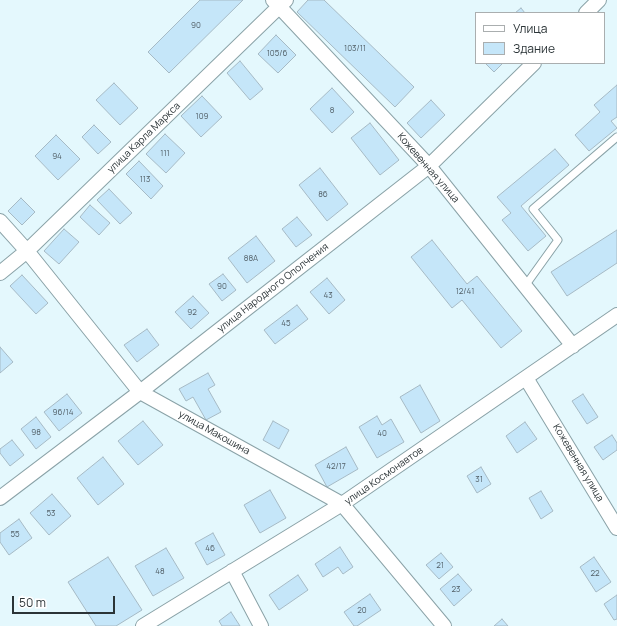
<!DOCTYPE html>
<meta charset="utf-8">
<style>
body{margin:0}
#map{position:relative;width:617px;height:626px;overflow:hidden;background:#e4f8fd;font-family:Manrope,sans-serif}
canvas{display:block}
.legend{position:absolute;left:475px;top:12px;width:130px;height:52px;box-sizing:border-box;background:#fff;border:1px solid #aaaeaf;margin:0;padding:5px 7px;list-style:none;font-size:12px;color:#2b3437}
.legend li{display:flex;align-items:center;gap:8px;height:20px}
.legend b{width:20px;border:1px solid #aaaeaf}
.scale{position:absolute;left:12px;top:596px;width:103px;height:18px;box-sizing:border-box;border:2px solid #2b3437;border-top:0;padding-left:5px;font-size:12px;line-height:14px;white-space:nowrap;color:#2b3437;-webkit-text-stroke:3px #fff;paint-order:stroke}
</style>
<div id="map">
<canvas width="617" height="626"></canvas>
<ul class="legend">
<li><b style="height:5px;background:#fff"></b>Улица</li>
<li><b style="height:11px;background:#c5e6f9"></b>Здание</li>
</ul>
<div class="scale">50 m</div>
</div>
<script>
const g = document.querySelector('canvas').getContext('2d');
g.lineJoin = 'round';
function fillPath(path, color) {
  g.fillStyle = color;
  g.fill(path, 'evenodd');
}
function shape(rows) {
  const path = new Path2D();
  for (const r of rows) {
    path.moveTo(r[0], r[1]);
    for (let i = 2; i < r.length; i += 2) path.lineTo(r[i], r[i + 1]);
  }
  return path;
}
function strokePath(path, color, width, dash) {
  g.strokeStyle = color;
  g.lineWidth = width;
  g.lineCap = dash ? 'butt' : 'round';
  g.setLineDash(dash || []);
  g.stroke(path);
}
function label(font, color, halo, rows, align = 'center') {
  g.font = font + ' Manrope,sans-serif';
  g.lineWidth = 3;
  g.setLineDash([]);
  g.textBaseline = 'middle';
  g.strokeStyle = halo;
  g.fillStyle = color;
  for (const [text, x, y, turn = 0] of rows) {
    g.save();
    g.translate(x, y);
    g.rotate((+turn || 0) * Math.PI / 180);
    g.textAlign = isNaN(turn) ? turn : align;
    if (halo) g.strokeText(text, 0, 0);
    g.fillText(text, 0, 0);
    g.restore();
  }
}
const building = shape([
 [200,0,243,0,169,73,148,52,200,0],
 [308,0,324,0,414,87,395,107,297,12,308,0],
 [521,8,525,13,515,13,521,8],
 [276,35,296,55,278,73,258,54,276,35],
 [240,61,263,89,250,100,227,73,240,61],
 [485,63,503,63,494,72,485,63],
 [114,83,138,108,120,125,96,100,114,83],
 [617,85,617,117,611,121,617,128,589,151,575,135,600,112,594,105,617,85],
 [332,88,354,112,332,133,310,109,332,88],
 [202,96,222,117,201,137,181,116,202,96],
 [431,100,445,115,421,138,407,123,431,100],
 [370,123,399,160,380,175,351,138,370,123],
 [94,125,111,142,98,154,82,137,94,125],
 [165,134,185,153,166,173,146,154,165,134],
 [56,135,80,159,58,180,35,156,56,135],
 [555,149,569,165,521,206,546,236,528,251,502,220,511,213,497,197,555,149],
 [139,161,163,186,151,199,126,174,139,161],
 [320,168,348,204,327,221,299,185,320,168],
 [109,189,132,213,120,224,97,200,109,189],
 [21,198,35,212,22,225,8,211,21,198],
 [90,205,110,223,99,235,80,217,90,205],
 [297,217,312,235,296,247,282,229,297,217],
 [64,229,79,242,59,264,44,251,64,229],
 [617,230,617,263,567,296,551,272,617,230],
 [256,236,275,261,247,283,228,258,256,236],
 [432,240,467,284,477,276,522,331,501,348,462,300,452,308,411,257,432,240],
 [223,274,236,290,222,301,209,284,223,274],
 [22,275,48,303,36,314,10,286,22,275],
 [327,278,345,300,329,314,310,292,327,278],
 [193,296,209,313,191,329,175,312,193,296],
 [297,305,308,319,275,344,264,330,297,305],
 [147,329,159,345,137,362,124,345,147,329],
 [0,347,13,362,0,373,0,347],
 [208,373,215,385,208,389,221,412,206,420,193,397,186,401,179,389,208,373],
 [420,385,440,421,421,433,400,397,420,385],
 [67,394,82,413,59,431,44,412,67,394],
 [583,394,598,417,587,424,572,401,583,394],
 [377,416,382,425,391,419,404,442,377,458,359,427,377,416],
 [36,417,51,437,36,449,21,429,36,417],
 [143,421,163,445,138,465,118,441,143,421],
 [273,421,289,430,279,449,263,440,273,421],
 [525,422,537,439,517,453,506,436,525,422],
 [612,435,617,443,617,450,603,460,594,447,612,435],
 [12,440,24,455,10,466,0,453,0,449,12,440],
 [346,447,358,469,327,487,315,465,346,447],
 [103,457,124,484,98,505,77,478,103,457],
 [481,467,491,484,477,493,467,476,481,467],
 [270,490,286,518,260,533,244,505,270,490],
 [541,491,553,511,541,519,529,498,541,491],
 [52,494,71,516,49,535,30,513,52,494],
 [19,519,32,538,9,555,0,542,0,533,19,519],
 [213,533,225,555,207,565,195,543,213,533],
 [340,547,353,567,343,574,338,567,323,577,315,564,340,547],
 [166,548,184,578,153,596,135,566,166,548],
 [441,553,453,567,439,579,426,565,441,553],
 [108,557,142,610,116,626,96,626,68,582,108,557],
 [594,557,611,582,596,592,580,567,594,557],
 [458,574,472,590,454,606,440,589,458,574],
 [298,575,308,590,279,610,269,595,298,575],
 [370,594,381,610,357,626,354,626,344,612,370,594],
 [617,595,617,619,614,620,604,604,617,595],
 [231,612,240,626,222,626,219,621,231,612],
 [502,619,508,626,494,626,502,619]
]);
fillPath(building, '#c5e6f9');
strokePath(building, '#a6bac5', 1);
const lane = shape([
 [525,286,558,240,533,209,617,137]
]);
const street = shape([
 [273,0,429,166,573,346],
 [586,13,599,0],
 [0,221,27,251,140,392,342,504,444,626],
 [0,273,27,251,286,0],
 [526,378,617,528],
 [0,498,140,392,429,166,534,63],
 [232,571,261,626],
 [143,626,342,504,617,315]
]);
strokePath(lane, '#8aa2a7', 9);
strokePath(street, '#8aa2a7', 16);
strokePath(lane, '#fff', 7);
strokePath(street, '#fff', 14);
label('8px', '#526068', null, [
 ["90",196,26],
 ["103/11",355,49],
 ["105/6",277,54],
 ["8",332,111],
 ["109",202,117],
 ["111",165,154],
 ["94",57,157],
 ["113",145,180],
 ["86",323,195],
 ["88А",251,259],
 ["90",222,287],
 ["12/41",465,292],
 ["43",328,296],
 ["92",192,313],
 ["45",286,324],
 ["96/14",63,413],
 ["98",36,433],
 ["40",382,434],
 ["42/17",336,467],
 ["31",479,480],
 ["53",51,514],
 ["55",15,535],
 ["46",210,549],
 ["21",440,566],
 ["48",160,572],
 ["22",595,574],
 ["23",456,590],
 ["20",362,611]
]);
label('10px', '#2b3437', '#fff', [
 ["улица Карла Маркса",144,138,-44],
 ["Кожевенная улица",428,168,49],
 ["улица Народного Ополчения",273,288,-38],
 ["улица Макошина",214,433,29],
 ["Кожевенная улица",578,463,59],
 ["улица Космонавтов",384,476,-35]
]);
</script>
